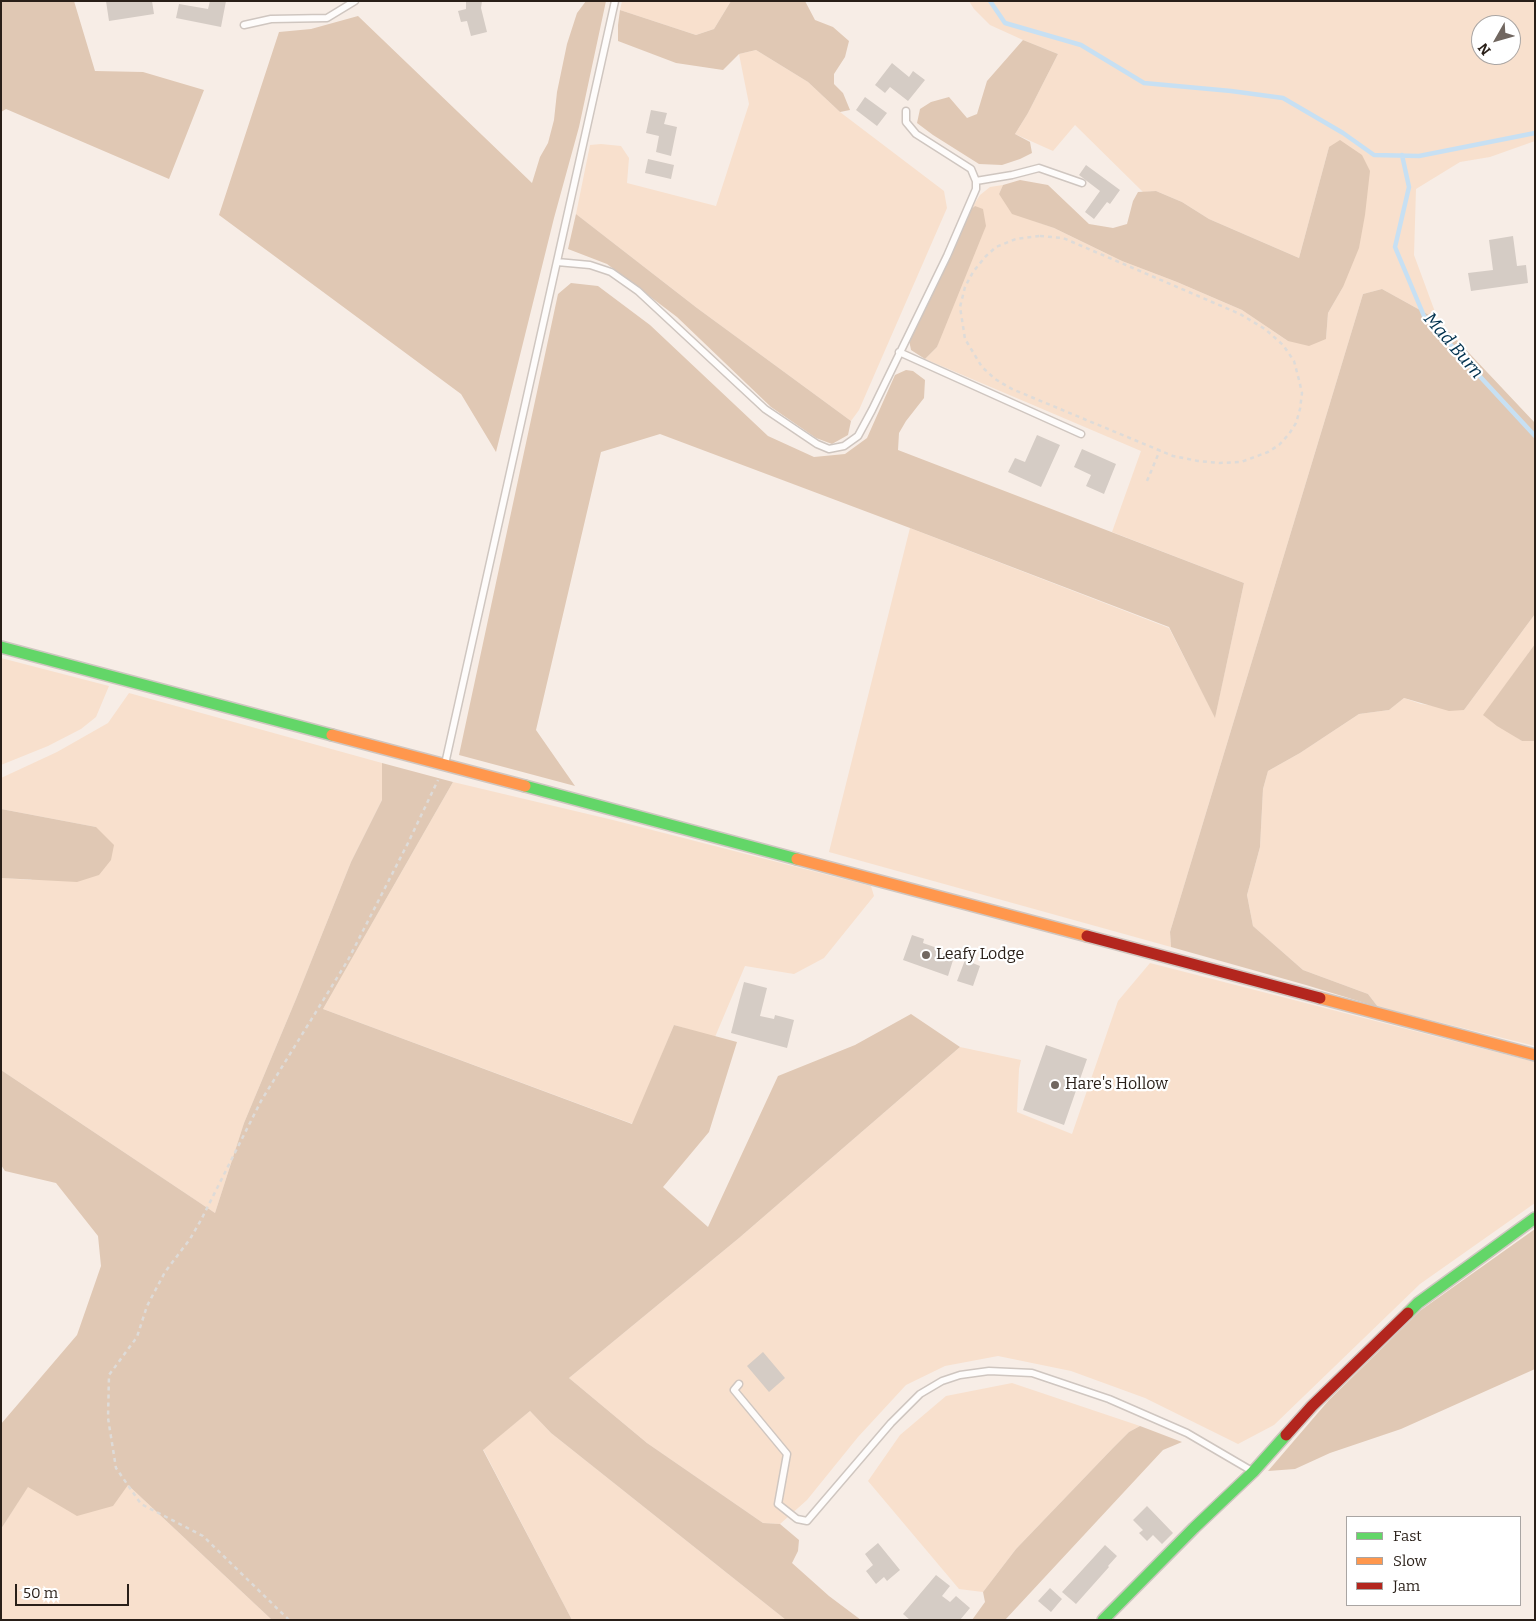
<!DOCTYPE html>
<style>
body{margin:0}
#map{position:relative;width:1536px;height:1621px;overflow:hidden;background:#f7ede6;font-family:Bitter,serif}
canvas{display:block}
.frame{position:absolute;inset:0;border:2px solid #291f18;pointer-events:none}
.legend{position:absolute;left:1346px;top:1516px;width:175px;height:90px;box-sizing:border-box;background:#fff;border:1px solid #a9a5a3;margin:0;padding:6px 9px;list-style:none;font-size:15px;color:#291f18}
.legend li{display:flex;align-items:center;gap:10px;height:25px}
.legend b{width:25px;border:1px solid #a9a5a3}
.north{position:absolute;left:1471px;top:15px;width:50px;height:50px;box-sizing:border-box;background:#fff;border:1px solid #a9a5a3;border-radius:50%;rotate:232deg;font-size:14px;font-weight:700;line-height:20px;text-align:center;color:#291f18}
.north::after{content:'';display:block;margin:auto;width:18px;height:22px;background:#716760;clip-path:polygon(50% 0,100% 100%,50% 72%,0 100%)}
.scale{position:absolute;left:15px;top:1584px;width:114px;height:22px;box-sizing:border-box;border:2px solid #291f18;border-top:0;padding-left:6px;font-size:15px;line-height:18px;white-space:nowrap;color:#291f18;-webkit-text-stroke:4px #fff;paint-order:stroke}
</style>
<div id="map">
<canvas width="1536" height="1621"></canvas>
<div class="frame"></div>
<ul class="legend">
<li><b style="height:6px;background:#63d668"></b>Fast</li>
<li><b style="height:6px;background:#ff974d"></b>Slow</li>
<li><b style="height:6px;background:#b3261e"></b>Jam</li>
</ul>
<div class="north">N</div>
<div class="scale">50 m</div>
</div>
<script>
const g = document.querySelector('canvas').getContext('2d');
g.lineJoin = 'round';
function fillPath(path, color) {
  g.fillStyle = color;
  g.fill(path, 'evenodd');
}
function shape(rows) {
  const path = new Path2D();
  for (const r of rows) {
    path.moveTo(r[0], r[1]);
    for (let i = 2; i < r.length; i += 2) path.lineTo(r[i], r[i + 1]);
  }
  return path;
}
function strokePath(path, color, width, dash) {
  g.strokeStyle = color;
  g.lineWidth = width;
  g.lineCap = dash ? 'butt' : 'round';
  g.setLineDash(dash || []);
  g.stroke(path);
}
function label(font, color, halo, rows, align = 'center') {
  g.font = font + ' Bitter,serif';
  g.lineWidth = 4.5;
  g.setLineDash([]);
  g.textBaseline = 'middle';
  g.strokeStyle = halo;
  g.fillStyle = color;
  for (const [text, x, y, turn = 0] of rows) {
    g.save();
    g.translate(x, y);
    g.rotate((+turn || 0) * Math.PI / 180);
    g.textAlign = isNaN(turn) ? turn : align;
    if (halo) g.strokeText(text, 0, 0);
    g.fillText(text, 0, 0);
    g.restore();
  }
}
fillPath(shape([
 [622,1,731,1,714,29,696,35,620,10],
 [969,1,1535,1,1535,141,1490,157,1460,162,1416,189,1414,255,1438,320,1382,289,1363,294,1170,932,1171,947,829,852,910,528,1169,628,1215,717,1244,583,1112,532,1141,451,925,359,937,347,975,206,971,209,980,195,990,187,1003,185,999,194,1034,221,1054,228,1122,261,1177,282,1242,310,1288,341,1326,339,1328,313,1343,287,1329,147,1299,258,1209,219,1182,202,1156,191,1143,192,1075,125,1053,151,1015,134,1028,113,1058,54,1023,40,990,25,974,9],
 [1481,25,1511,25,1511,55,1481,55],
 [756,50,808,82,840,112,944,191,947,208,859,410,851,421,697,308,576,214,590,145,601,144,621,146,629,158,627,183,716,206,749,104,739,54],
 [1535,614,1535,644,1484,715,1522,741,1535,741,1535,1046,1378,1007,1368,994,1303,970,1253,926,1247,895,1260,847,1263,789,1268,771,1300,753,1359,714,1389,710,1404,698,1421,704,1464,710],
 [1,658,109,686,96,717,81,729,48,746,1,765],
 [129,693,382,763,382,800,351,862,296,999,244,1123,215,1213,1,1070,1,878,31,880,96,827,1,809,1,778,57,752,108,723],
 [453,782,613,820,871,886,874,896,824,958,794,974,745,966,715,1037,674,1025,633,1124,323,1009],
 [1150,963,1535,1062,1535,1203,1420,1284,1274,1425,1238,1444,1145,1398,1071,1371,998,1356,945,1366,906,1385,858,1437,807,1500,780,1524,763,1523,647,1443,569,1378,739,1238,960,1047,1021,1060,1019,1069,1017,1112,1072,1134,1118,1001],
 [1012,1383,1140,1426,1129,1432,1112,1449,1016,1549,983,1592,959,1589,868,1481,900,1435,946,1396],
 [530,1411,551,1433,786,1620,572,1620,483,1449],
 [128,1485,272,1620,1,1620,1,1529,28,1486]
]), '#f8e0cd');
fillPath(shape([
 [2,1,74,1,95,71,143,72,204,90,169,179,6,109,1,112],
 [586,1,606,1,579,127,554,218,496,452,461,394,219,215,279,32,311,29,358,16,532,183,540,157,548,143,554,120,557,92,567,44,577,13],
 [731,1,805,1,815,20,833,27,849,41,845,57,834,74,834,84,843,93,850,110,840,112,808,82,756,50,739,54,723,70,676,63,618,41,618,25,620,10,696,35,714,29],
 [1023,40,1058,54,1028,113,1015,134,1030,142,1032,153,1020,159,1002,165,979,164,933,135,917,123,920,109,931,102,949,97,967,118,977,114,987,81],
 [1340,140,1362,155,1370,171,1365,215,1359,248,1343,287,1328,313,1326,339,1309,346,1288,341,1242,310,1177,282,1122,261,1054,228,1012,214,999,194,1003,185,1020,180,1048,185,1089,224,1113,228,1127,224,1133,201,1138,192,1156,191,1182,202,1209,219,1299,258,1329,147],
 [975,206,983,209,986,226,937,347,925,359,911,350,909,340,971,209],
 [576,214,697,308,851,421,848,435,832,444,816,438,771,407,677,317,607,264,568,249],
 [571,283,598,286,650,325,768,436,814,457,845,454,867,438,895,375,906,370,913,371,925,380,924,398,906,421,899,433,898,450,1244,583,1215,718,1169,627,910,528,660,434,601,452,536,730,575,786,459,755,558,294],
 [1382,289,1438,320,1535,423,1535,614,1464,710,1449,711,1404,698,1389,710,1359,714,1300,753,1268,771,1263,789,1260,847,1247,895,1253,926,1303,970,1368,994,1378,1007,1306,985,1171,947,1170,932,1363,294],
 [1535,644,1535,741,1522,741,1497,726,1483,715],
 [382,763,453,782,323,1009,632,1124,674,1025,737,1042,709,1132,663,1187,708,1227,778,1076,855,1045,911,1014,960,1047,739,1238,569,1378,647,1443,763,1523,780,1524,799,1540,798,1551,792,1563,829,1596,861,1620,786,1620,551,1433,530,1411,483,1450,572,1620,272,1620,128,1485,113,1506,77,1516,28,1487,1,1529,1,1424,77,1335,101,1266,98,1236,56,1183,5,1171,1,1165,1,1070,215,1213,244,1123,296,999,351,862,382,800],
 [1,809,96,827,114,845,111,860,99,875,77,882,1,878],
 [1535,1229,1535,1369,1401,1429,1330,1453,1295,1469,1268,1471,1329,1400,1421,1310],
 [1140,1426,1182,1442,1163,1450,1005,1620,972,1620,985,1602,983,1592,1016,1549,1112,1449,1129,1432]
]), '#e0c8b4');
strokePath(shape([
 [990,1,1005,23,1081,45,1144,83,1231,91,1283,98,1343,133,1374,155,1419,156,1535,133],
 [1402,155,1409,187,1395,247,1424,316,1535,436]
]), '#c7e0f3', 4.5);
fillPath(shape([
 [106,1,152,1,154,14,109,21],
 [210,1,226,1,221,27,176,18,179,4,208,9],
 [466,1,482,1,481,8,487,32,471,36,467,21,461,22,458,11,466,9],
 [892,63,909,77,913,71,925,80,908,101,890,87,885,93,875,85],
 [865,97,887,113,877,126,856,110],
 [651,110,667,113,664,124,677,127,671,156,656,152,659,136,646,133],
 [648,159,674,165,671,179,645,173],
 [1086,165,1120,190,1110,204,1107,202,1094,219,1085,212,1100,191,1079,175],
 [1513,236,1517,266,1526,265,1528,283,1471,291,1468,273,1493,270,1489,240],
 [1037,435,1060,445,1041,487,1008,472,1015,458,1025,462],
 [1082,449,1116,464,1104,494,1086,486,1091,475,1074,467],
 [912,935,924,939,923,943,940,949,939,952,954,957,948,976,903,960],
 [965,960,980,966,973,986,957,981],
 [744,982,767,988,760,1016,774,1019,775,1015,794,1020,787,1048,731,1033],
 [1046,1045,1087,1059,1064,1125,1023,1110],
 [763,1352,785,1378,769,1392,747,1366],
 [1147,1506,1173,1533,1162,1544,1153,1535,1147,1541,1139,1533,1143,1530,1133,1520],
 [878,1543,900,1570,887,1581,884,1577,876,1584,866,1571,873,1565,865,1554],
 [1105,1545,1117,1556,1108,1566,1109,1567,1076,1604,1062,1592],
 [936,1575,950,1586,942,1596,950,1602,956,1596,970,1608,960,1620,910,1620,903,1614],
 [1050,1588,1062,1599,1051,1612,1038,1601]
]), '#d5ccc5');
const lane = shape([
 [244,25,271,19,327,18,355,1],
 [976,181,1012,175,1039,168,1082,183],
 [557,262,590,265,611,272,638,291,765,409,817,444,829,449,844,446,858,436,872,410,947,256,976,189,976,181,971,169,916,134,906,122,906,111],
 [899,352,1081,434],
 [445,764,615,1],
 [739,1384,734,1390,787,1454,778,1504,797,1519,807,1521,891,1423,920,1394,942,1381,960,1375,989,1371,1032,1373,1109,1399,1187,1433,1252,1471]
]);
const fast = shape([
 [1,647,332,735],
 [525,786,797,859],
 [1408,1313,1418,1303,1535,1218],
 [1103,1620,1194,1528,1253,1472,1286,1435]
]);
const slow = shape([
 [332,735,525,786],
 [797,859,1087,936],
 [1320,998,1535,1055]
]);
const jam = shape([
 [1087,936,1320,998],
 [1286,1435,1312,1406,1408,1313]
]);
strokePath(lane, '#cfc6c0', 9);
strokePath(fast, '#cfc6c0', 14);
strokePath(slow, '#cfc6c0', 14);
strokePath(jam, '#cfc6c0', 14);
strokePath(shape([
 [1040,236,1063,238,1240,314,1265,329,1283,345,1294,361,1299,380,1302,393,1300,409,1296,423,1289,434,1279,445,1268,452,1241,462,1220,463,1198,461,1173,456,1012,389,995,379,982,367,965,339,960,307,965,287,973,272,985,257,996,247,1016,239,1040,236],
 [1147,481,1160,450],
 [289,1620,203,1536,141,1504,116,1468,108,1418,109,1375,137,1337,147,1306,165,1272,190,1239,201,1220,261,1101,348,960,408,843,438,780]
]), '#dedbd8', 2.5, [4, 4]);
strokePath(lane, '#fefcfb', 6);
strokePath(fast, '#63d668', 11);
strokePath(slow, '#ff974d', 11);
strokePath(jam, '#b3261e', 11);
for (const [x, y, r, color] of [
 [926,955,5,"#716760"],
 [1055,1085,5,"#716760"]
]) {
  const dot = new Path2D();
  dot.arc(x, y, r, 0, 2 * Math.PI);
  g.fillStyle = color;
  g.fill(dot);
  strokePath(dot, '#fff', 2);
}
label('16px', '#291f18', '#fff', [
 ["Leafy Lodge",936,955],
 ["Hare's Hollow",1065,1085]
], 'left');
label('italic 18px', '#00314e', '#fff', [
 ["Mad Burn",1453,346,49]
]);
</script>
